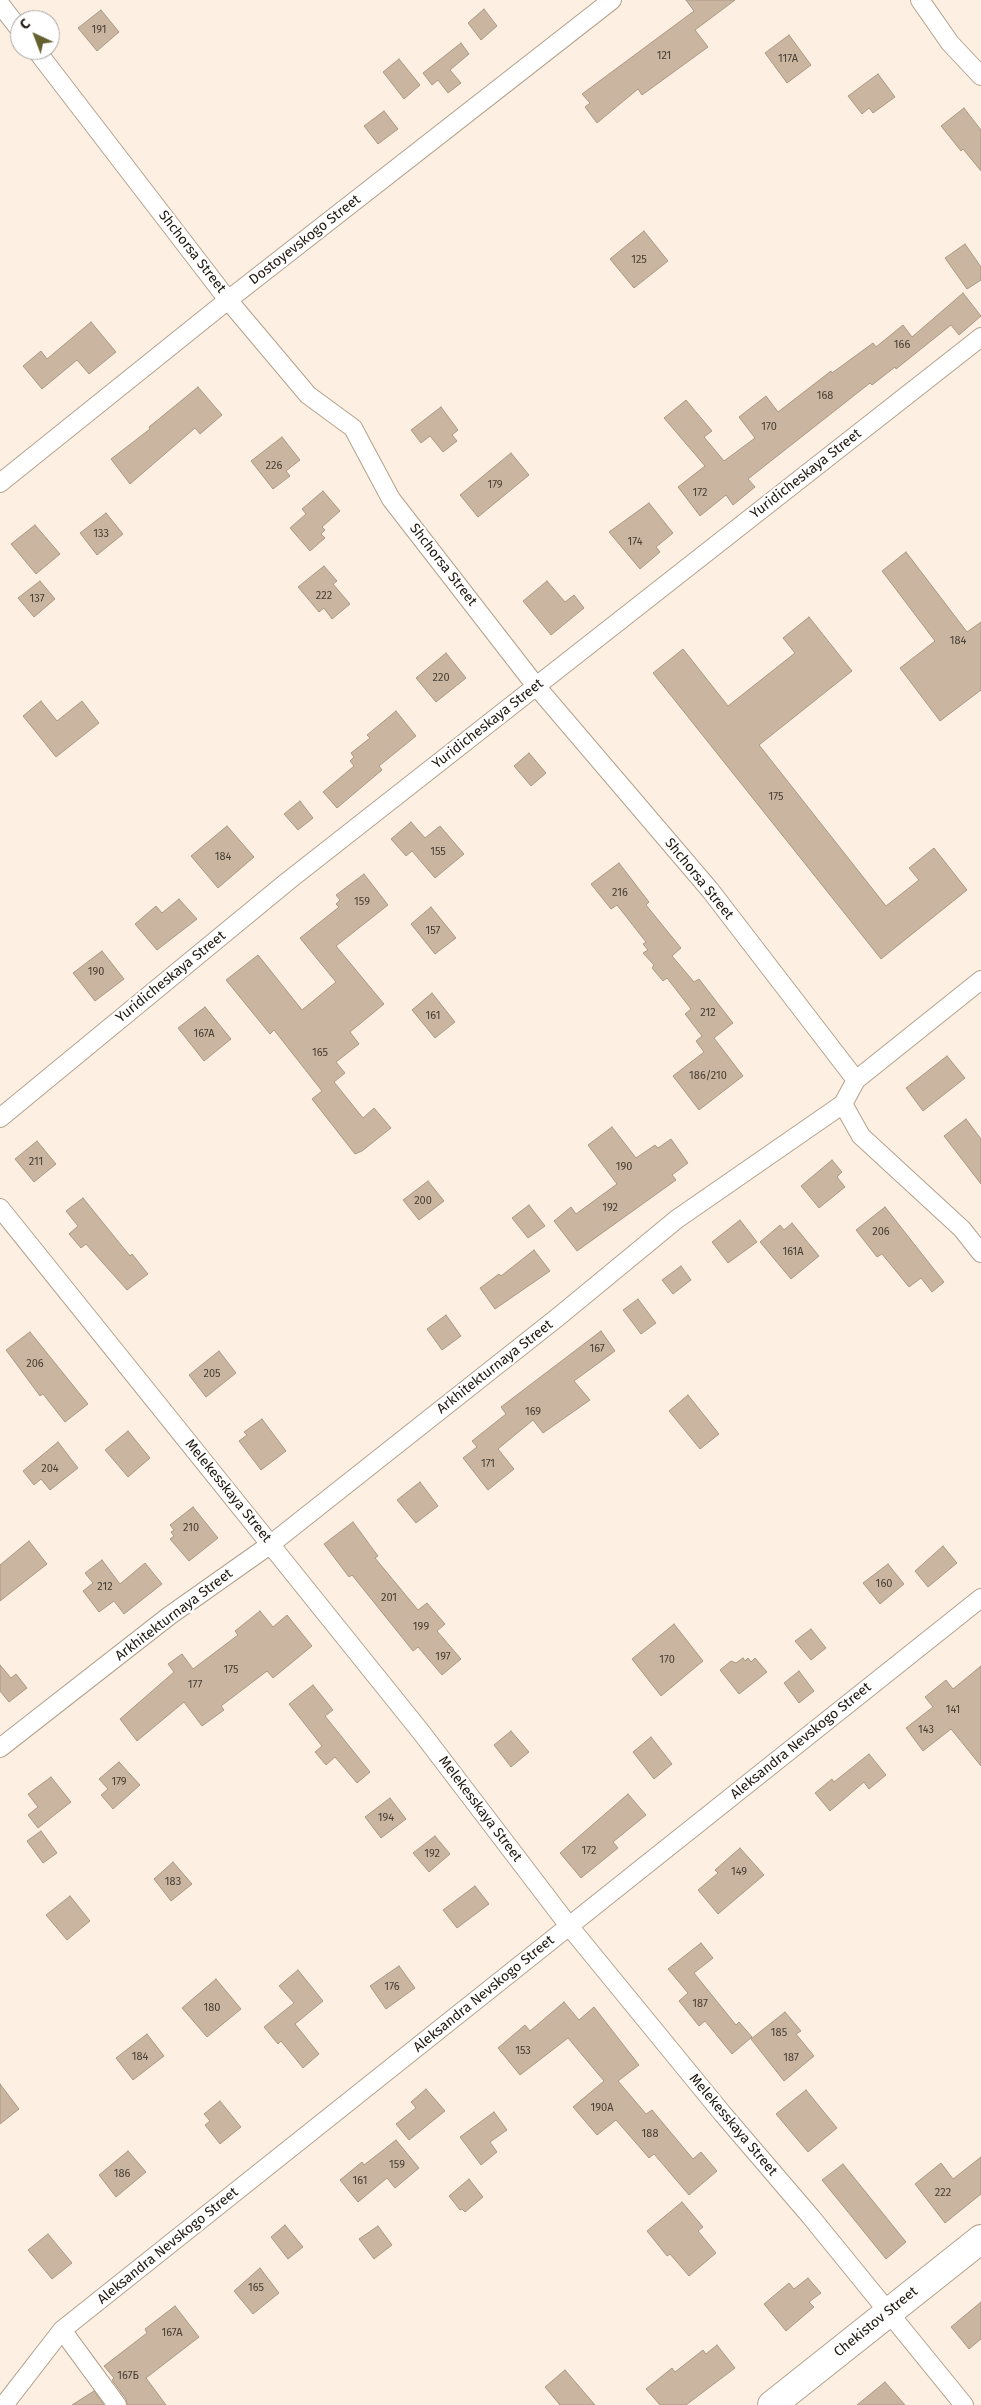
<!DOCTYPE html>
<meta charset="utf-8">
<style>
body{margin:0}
#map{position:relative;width:981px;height:2405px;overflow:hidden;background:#fdf0e3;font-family:"Fira Sans",sans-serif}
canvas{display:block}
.north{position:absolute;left:10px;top:10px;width:50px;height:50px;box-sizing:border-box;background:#fff;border:1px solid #a5a39f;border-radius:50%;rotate:317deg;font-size:14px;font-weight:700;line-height:20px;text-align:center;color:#1f1810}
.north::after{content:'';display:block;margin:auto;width:18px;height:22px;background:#64612e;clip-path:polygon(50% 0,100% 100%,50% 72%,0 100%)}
</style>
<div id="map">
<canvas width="981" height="2405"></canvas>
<div class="north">С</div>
</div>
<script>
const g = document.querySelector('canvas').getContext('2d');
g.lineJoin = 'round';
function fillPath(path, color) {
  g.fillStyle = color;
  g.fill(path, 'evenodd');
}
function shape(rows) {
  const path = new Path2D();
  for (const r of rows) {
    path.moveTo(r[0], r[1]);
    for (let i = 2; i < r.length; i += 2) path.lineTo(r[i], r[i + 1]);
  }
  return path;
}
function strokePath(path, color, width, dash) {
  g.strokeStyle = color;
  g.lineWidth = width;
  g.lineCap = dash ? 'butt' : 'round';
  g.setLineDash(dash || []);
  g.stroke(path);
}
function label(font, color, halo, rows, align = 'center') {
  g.font = font + ' "Fira Sans",sans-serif';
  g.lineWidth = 4.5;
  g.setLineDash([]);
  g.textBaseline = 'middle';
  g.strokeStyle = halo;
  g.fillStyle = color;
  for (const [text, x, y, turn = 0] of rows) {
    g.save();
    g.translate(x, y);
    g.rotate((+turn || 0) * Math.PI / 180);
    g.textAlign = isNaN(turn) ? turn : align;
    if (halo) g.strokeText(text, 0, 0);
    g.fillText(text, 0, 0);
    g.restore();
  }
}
const building = shape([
 [686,0,735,0,695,30,708,47,642,95,638,89,597,123,585,107,590,103,582,94,694,11,686,0],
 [484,9,497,26,481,40,468,23,484,9],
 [101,10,119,32,97,51,78,28,101,10],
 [789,35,811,65,787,83,765,53,789,35],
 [461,43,469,54,450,70,461,83,448,93,438,80,432,85,423,73,461,43],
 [399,59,420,85,404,99,383,72,399,59],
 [878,74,895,97,873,113,869,108,862,114,848,96,878,74],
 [964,108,981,130,981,171,963,149,961,151,941,126,964,108],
 [384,111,398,129,378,144,364,126,384,111],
 [644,231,668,261,634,288,610,259,644,231],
 [965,244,981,267,981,280,967,289,945,258,965,244],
 [963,293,981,316,959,335,951,325,896,369,895,367,872,385,870,383,748,479,755,487,733,505,726,495,700,516,678,487,705,466,664,418,686,400,712,431,704,437,724,461,755,438,739,417,766,396,778,412,831,371,832,373,873,343,876,347,903,325,912,337,963,293],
 [91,322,116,352,89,374,77,360,42,389,23,366,41,351,47,359,91,322],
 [198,387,222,415,200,434,195,428,130,484,111,459,150,429,149,427,198,387],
 [441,407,458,430,452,435,457,441,443,452,430,436,421,443,411,430,441,407],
 [282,437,300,460,286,471,290,476,273,489,251,461,282,437],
 [511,453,529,475,478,517,460,495,511,453],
 [323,491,340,511,322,527,325,530,321,534,325,538,310,551,290,528,306,514,302,509,323,491],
 [649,503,673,533,656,547,660,552,640,569,609,532,649,503],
 [106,513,123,534,97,555,80,533,106,513],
 [35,525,60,554,36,574,11,544,35,525],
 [906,552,967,632,981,622,981,690,940,721,900,668,935,641,882,571,906,552],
 [324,566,337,581,333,584,350,604,332,619,324,608,319,612,298,587,324,566],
 [40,581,55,599,34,617,18,598,40,581],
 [547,581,565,602,574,595,584,608,551,635,523,601,547,581],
 [809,617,852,671,759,745,886,906,919,880,909,868,934,848,967,890,881,959,653,673,683,649,728,706,795,653,783,638,809,617],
 [446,653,466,678,436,702,416,678,446,653],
 [41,701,57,721,82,701,99,723,56,757,23,716,41,701],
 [396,711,416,736,379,766,382,770,337,808,323,792,354,766,350,761,354,757,351,753,370,738,367,735,396,711],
 [529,753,546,773,531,786,514,766,529,753],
 [300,801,313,818,298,830,284,814,300,801],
 [411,822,425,838,440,826,464,854,435,878,412,851,406,856,391,839,411,822],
 [227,826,254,857,218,888,191,856,227,826],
 [619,863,649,902,646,905,681,948,672,956,694,982,699,979,733,1023,714,1038,743,1076,699,1110,673,1076,704,1052,696,1041,702,1036,685,1014,691,1009,667,978,663,981,652,968,654,965,643,953,648,950,643,944,646,942,617,905,611,909,591,884,619,863],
 [364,874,388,905,336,946,384,1004,350,1032,359,1044,336,1062,345,1073,334,1082,363,1118,374,1108,391,1128,362,1151,355,1154,312,1099,322,1091,274,1030,270,1034,226,980,258,955,302,1010,336,982,300,938,339,907,336,904,340,900,336,895,364,874],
 [179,899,197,919,157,950,135,924,156,906,162,913,179,899],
 [431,907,456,938,435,954,411,924,431,907],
 [102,951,124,979,95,1001,73,973,102,951],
 [432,993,455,1022,435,1038,412,1010,432,993],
 [205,1007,231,1039,204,1061,178,1028,205,1007],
 [947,1056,965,1078,923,1111,906,1088,947,1056],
 [966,1119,981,1139,981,1184,944,1136,966,1119],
 [612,1127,636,1158,655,1145,658,1148,671,1139,688,1163,672,1175,676,1180,577,1251,554,1221,571,1207,576,1214,617,1184,588,1145,612,1127],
 [37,1141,56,1164,34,1182,15,1159,37,1141],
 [832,1160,842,1172,837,1177,845,1187,819,1208,801,1186,832,1160],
 [428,1181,444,1201,419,1220,403,1200,428,1181],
 [83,1198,130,1256,132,1254,148,1274,127,1290,86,1244,81,1248,69,1234,78,1226,66,1211,83,1198],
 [529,1205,545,1226,528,1238,512,1218,529,1205],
 [885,1207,944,1282,932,1292,921,1278,909,1287,882,1254,877,1257,856,1230,885,1207],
 [740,1220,757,1242,728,1263,712,1242,740,1220],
 [792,1223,819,1256,791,1279,760,1242,780,1225,784,1230,792,1223],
 [534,1250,550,1271,495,1309,480,1288,499,1274,501,1276,534,1250],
 [681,1266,691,1280,673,1294,662,1280,681,1266],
 [638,1299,656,1323,641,1334,623,1310,638,1299],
 [446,1315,461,1336,442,1350,427,1329,446,1315],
 [601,1331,615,1351,574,1381,590,1400,543,1433,533,1420,498,1449,514,1469,488,1490,463,1458,477,1447,472,1441,506,1414,501,1407,601,1331],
 [30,1332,88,1404,65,1422,43,1394,40,1396,6,1350,30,1332],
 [219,1351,236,1373,206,1397,189,1375,219,1351],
 [688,1395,719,1434,700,1449,669,1411,688,1395],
 [262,1419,286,1451,261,1470,239,1441,247,1435,244,1432,262,1419],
 [128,1431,150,1458,128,1477,105,1450,128,1431],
 [58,1442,78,1468,50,1490,41,1479,34,1485,23,1471,58,1442],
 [420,1482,438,1506,416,1523,397,1500,420,1482],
 [193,1507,218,1538,189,1561,170,1539,174,1536,171,1532,174,1530,170,1525,193,1507],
 [353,1522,378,1556,375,1558,418,1610,427,1603,445,1624,437,1631,461,1659,442,1675,418,1647,413,1651,352,1575,349,1577,324,1544,353,1522],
 [29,1541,47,1564,0,1601,0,1565,29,1541],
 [943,1546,957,1563,928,1587,915,1571,943,1546],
 [102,1560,120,1584,145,1563,162,1584,124,1614,114,1601,99,1612,83,1591,93,1583,85,1573,102,1560],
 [888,1564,904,1584,880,1604,863,1583,888,1564],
 [260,1611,273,1627,287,1615,312,1646,273,1678,267,1671,221,1706,224,1710,202,1726,184,1702,137,1741,120,1719,174,1672,168,1664,182,1654,193,1669,238,1635,235,1631,260,1611],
 [674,1624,703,1661,661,1696,632,1659,674,1624],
 [811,1629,826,1648,811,1660,795,1641,811,1629],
 [743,1658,745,1661,748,1658,751,1662,755,1658,767,1672,739,1694,720,1670,731,1661,736,1663,743,1658],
 [0,1665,11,1678,16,1674,27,1688,9,1702,0,1691,0,1665],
 [981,1666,981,1766,951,1729,923,1751,906,1728,933,1707,925,1697,946,1680,953,1689,981,1666],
 [799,1671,814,1691,799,1703,784,1683,799,1671],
 [313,1685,333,1710,325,1716,370,1772,357,1783,335,1757,326,1765,315,1752,322,1746,289,1704,313,1685],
 [511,1731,529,1752,511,1767,494,1745,511,1731],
 [651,1737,672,1764,654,1779,633,1752,651,1737],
 [869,1754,886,1775,869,1789,864,1782,830,1811,815,1793,832,1779,834,1782,869,1754],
 [119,1762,140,1785,113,1809,101,1795,108,1789,99,1779,119,1762],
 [51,1777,71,1802,38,1828,28,1815,38,1807,28,1794,51,1777],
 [628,1794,646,1815,613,1842,618,1848,581,1878,560,1853,628,1794],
 [390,1798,406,1819,381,1838,365,1817,390,1798],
 [41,1831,57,1853,43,1863,27,1841,41,1831],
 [435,1836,450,1854,429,1872,413,1853,435,1836],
 [740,1848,764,1875,718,1914,698,1890,718,1873,715,1870,740,1848],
 [173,1862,192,1884,171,1901,154,1879,173,1862],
 [475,1886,489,1904,457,1928,443,1910,475,1886],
 [70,1896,90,1921,67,1940,46,1915,70,1896],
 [701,1943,713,1958,694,1973,736,2025,739,2022,752,2037,732,2054,705,2021,699,2026,679,2001,688,1993,668,1969,701,1943],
 [399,1966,415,1988,386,2009,370,1986,399,1966],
 [298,1970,323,2001,295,2024,319,2054,303,2068,281,2041,278,2044,264,2027,294,2003,279,1986,298,1970],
 [216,1979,241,2009,207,2037,182,2008,216,1979],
 [564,2002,579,2020,594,2007,639,2065,618,2081,646,2114,652,2110,693,2159,701,2152,717,2171,689,2195,654,2154,649,2158,616,2120,597,2135,573,2107,604,2081,568,2038,520,2075,498,2048,525,2025,530,2031,564,2002],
 [785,2012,801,2031,796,2034,814,2056,784,2081,751,2039,785,2012],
 [147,2034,164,2056,133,2080,116,2058,147,2034],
 [0,2084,19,2109,0,2124,0,2084],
 [426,2089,445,2111,409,2140,396,2124,416,2108,411,2102,426,2089],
 [806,2090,837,2128,808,2152,776,2114,806,2090],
 [220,2101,241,2127,220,2144,205,2125,210,2121,204,2114,220,2101],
 [494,2112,507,2130,490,2142,497,2152,481,2165,460,2137,494,2112],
 [396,2140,419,2168,395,2188,387,2178,358,2202,340,2180,362,2162,364,2165,396,2140],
 [128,2151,146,2172,116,2197,99,2175,128,2151],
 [981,2157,981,2194,945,2223,915,2184,941,2163,953,2179,981,2157],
 [843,2164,906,2242,886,2259,822,2180,843,2164],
 [469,2179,483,2197,465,2212,462,2209,460,2210,449,2196,469,2179],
 [682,2202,703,2227,698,2231,716,2253,689,2276,670,2254,667,2256,647,2231,682,2202],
 [285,2225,303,2247,288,2259,271,2237,285,2225],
 [378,2226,392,2245,374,2259,359,2239,378,2226],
 [48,2234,72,2263,52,2279,28,2250,48,2234],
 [260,2268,279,2293,253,2314,234,2291,260,2268],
 [808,2278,821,2293,809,2302,814,2307,786,2331,764,2304,789,2283,794,2289,808,2278],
 [981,2302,981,2339,969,2349,951,2327,981,2302],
 [175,2306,199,2337,146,2378,166,2405,127,2405,126,2399,112,2380,114,2378,104,2366,147,2333,145,2329,175,2306],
 [717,2345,735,2368,686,2405,660,2405,646,2389,672,2368,675,2372,703,2350,706,2354,717,2345],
 [565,2370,595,2405,560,2405,545,2387,565,2370],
 [885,2382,905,2405,857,2405,885,2382],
 [94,2391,104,2405,72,2405,94,2391]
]);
fillPath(building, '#c9b5a0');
strokePath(building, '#ab9883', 1);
const minor = shape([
 [920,0,950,43,981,76],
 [0,4,20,30],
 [36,50,228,300,308,395,353,428,391,499,536,686,710,890,856,1080],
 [0,483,228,300,612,0],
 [843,1104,861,1136,962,1229,981,1253],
 [0,1118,288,881,981,337],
 [0,1208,421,1732,569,1926,722,2113,811,2217,964,2405],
 [0,1748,169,1616,271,1544,558,1317,677,1219,843,1104,856,1080,981,980],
 [62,2330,117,2405],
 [4,2405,62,2330,981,1598]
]);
const primary = shape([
 [772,2405,981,2239]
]);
strokePath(minor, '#b4a18c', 20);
strokePath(primary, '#b4a18c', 30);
strokePath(minor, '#fff', 18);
strokePath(primary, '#fff', 28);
label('11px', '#4a3f34', null, [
 ["191",99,30],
 ["121",664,56],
 ["117А",788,59],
 ["125",639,260],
 ["166",902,345],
 ["168",825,396],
 ["170",769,427],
 ["226",274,466],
 ["179",495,485],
 ["172",700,493],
 ["133",101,534],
 ["174",635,542],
 ["222",324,596],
 ["137",37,599],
 ["184",958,641],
 ["220",441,678],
 ["175",776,797],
 ["155",438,852],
 ["184",223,857],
 ["216",620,893],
 ["159",362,902],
 ["157",433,931],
 ["190",96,972],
 ["212",708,1013],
 ["161",433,1016],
 ["167А",204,1034],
 ["165",320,1053],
 ["186/210",708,1076],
 ["211",36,1162],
 ["190",624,1167],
 ["200",423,1201],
 ["192",610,1208],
 ["206",881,1232],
 ["161А",793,1252],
 ["167",597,1349],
 ["206",35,1364],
 ["205",212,1374],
 ["169",533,1412],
 ["171",488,1464],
 ["204",50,1469],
 ["210",191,1528],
 ["160",884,1584],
 ["212",105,1587],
 ["201",389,1598],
 ["199",421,1627],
 ["197",443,1657],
 ["170",667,1660],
 ["175",231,1670],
 ["177",195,1685],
 ["141",953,1710],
 ["143",926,1730],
 ["179",119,1782],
 ["194",386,1818],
 ["172",589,1851],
 ["192",432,1854],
 ["149",739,1872],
 ["183",173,1882],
 ["176",392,1987],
 ["187",700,2004],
 ["180",212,2008],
 ["185",779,2033],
 ["153",523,2051],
 ["184",140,2057],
 ["187",791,2058],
 ["190А",602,2108],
 ["188",650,2134],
 ["159",397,2165],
 ["186",122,2174],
 ["161",360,2181],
 ["222",943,2193],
 ["165",256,2288],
 ["167А",172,2333],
 ["167Б",128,2376]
]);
label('14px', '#1f1810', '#fff', [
 ["Dostoyevskogo Street",305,240,-38],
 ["Shchorsa Street",192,252,52],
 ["Yuridicheskaya Street",806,474,-38],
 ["Shchorsa Street",443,565,52],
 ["Yuridicheskaya Street",488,724,-38],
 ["Shchorsa Street",699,879,51],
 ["Yuridicheskaya Street",171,977,-39],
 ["Arkhitekturnaya Street",495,1367,-38],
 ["Melekesskaya Street",228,1491,51],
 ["Arkhitekturnaya Street",174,1615,-37],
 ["Aleksandra Nevskogo Street",801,1741,-39],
 ["Melekesskaya Street",480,1809,53],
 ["Aleksandra Nevskogo Street",484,1994,-39],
 ["Melekesskaya Street",733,2125,50],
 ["Aleksandra Nevskogo Street",168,2246,-39],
 ["Chekistov Street",876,2322,-39]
]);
</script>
